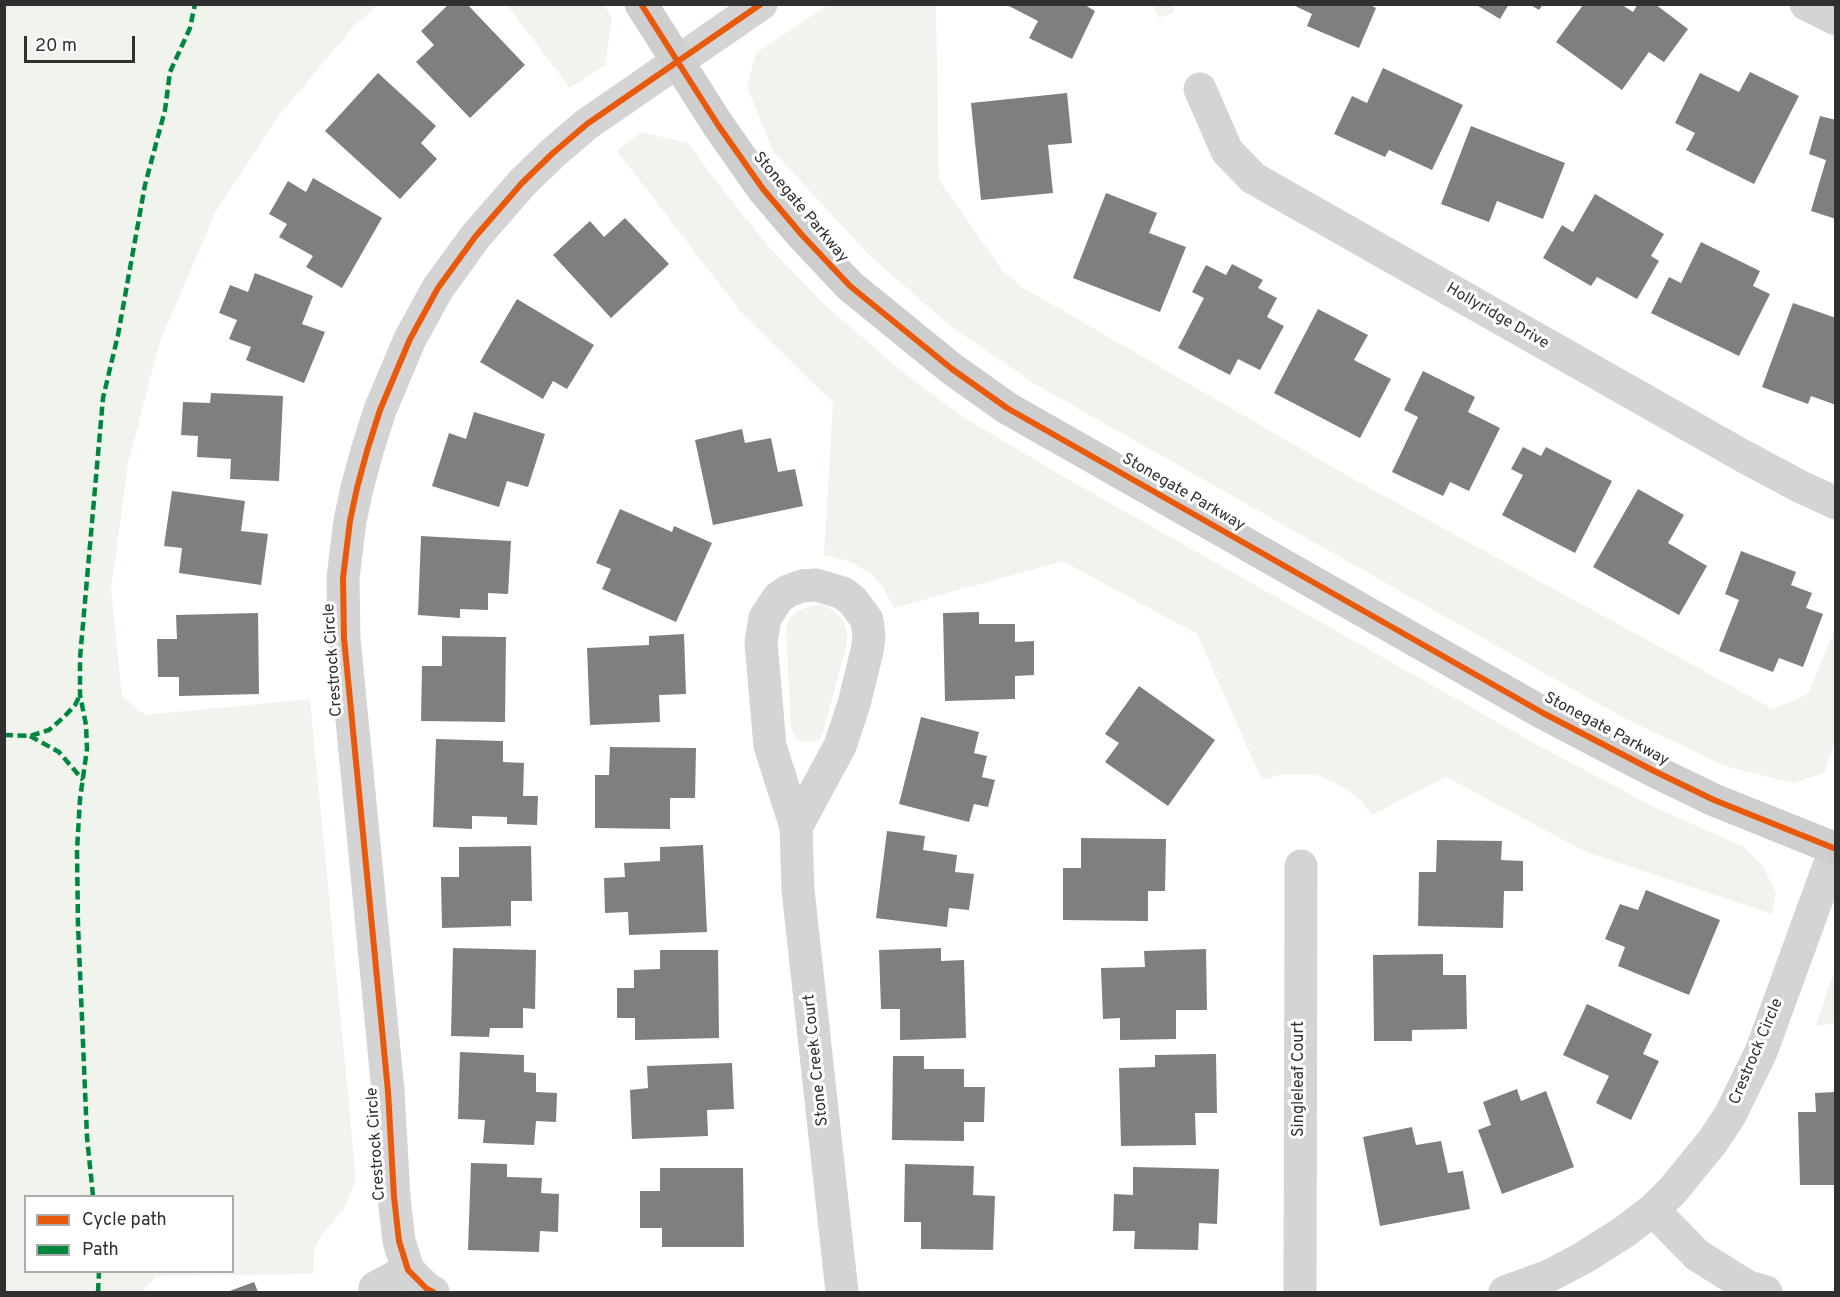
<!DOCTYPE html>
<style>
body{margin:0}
#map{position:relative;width:1840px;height:1297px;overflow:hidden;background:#fff;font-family:Overpass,sans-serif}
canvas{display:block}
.frame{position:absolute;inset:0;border:6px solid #303030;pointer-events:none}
.legend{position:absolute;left:24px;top:1195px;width:210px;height:78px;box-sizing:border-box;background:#fff;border:2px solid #acacac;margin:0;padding:8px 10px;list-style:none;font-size:18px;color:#303030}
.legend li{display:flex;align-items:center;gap:12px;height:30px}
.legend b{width:30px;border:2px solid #acacac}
.scale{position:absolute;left:24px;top:36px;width:111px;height:27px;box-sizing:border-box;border:3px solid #303030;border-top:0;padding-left:8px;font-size:18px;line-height:21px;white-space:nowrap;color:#303030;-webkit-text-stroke:4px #fff;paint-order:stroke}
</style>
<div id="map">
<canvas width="1840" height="1297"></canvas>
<div class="frame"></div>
<ul class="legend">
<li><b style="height:8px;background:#e8590c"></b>Cycle path</li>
<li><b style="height:8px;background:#00873e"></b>Path</li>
</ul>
<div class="scale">20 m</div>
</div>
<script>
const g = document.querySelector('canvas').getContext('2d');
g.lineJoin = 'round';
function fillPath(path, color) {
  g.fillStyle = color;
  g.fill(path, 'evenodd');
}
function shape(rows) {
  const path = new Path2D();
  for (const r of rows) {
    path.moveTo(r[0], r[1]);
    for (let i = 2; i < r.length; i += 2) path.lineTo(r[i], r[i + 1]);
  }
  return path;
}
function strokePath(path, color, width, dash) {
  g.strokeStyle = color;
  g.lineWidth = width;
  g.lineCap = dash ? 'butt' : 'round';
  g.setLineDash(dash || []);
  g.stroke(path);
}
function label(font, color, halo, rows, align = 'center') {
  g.font = font + ' Overpass,sans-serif';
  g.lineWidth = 6;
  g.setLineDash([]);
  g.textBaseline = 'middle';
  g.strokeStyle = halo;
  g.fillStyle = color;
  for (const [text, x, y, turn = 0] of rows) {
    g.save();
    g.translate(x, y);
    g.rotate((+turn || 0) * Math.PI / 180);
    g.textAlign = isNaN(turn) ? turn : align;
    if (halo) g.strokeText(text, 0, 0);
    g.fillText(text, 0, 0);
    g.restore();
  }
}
fillPath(shape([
 [5,4,378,5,354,26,277,118,215,213,159,344,128,464,111,590,122,696,145,715,310,699,355,1168,355,1182,344,1209,320,1237,315,1248,313,1274,156,1276,143,1292,5,1292],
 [26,1196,232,1196,232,1272,26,1272],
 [507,5,604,5,612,18,605,65,570,88],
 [828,5,936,5,939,180,1002,270,1022,287,1355,480,1773,709,1808,694,1835,629,1835,741,1824,773,1793,783,1725,766,1622,717,1035,384,949,325,868,254,773,151,747,87,756,53],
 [1153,5,1173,5,1175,12,1159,18],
 [641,132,688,143,715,180,768,246,827,307,909,377,966,419,1066,478,1543,748,1654,807,1744,847,1763,866,1776,893,1772,914,1586,852,1446,777,1372,815,1362,802,1348,790,1336,783,1316,775,1297,774,1279,775,1262,780,1197,634,1063,561,894,608,884,589,873,575,849,561,824,555,833,403,741,312,617,151],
 [823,605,832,610,843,620,847,632,847,644,823,732,820,739,812,742,803,742,795,738,791,727,786,629,790,618,800,610,811,606],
 [1835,968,1835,1023,1816,1026]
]), '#f1f4ed');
fillPath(shape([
 [449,4,467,4,525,65,470,118,416,62,434,45,421,31],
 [1005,4,1083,4,1095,11,1072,59,1029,38,1038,21],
 [1291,4,1368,4,1376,8,1359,48,1307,26,1312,14],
 [1475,4,1509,4,1500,19],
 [1529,4,1543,4,1539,10],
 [1638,4,1655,4,1688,29,1664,62,1649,52,1622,90,1556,42,1583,5,1622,5,1633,12],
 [1383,68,1463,105,1432,170,1389,150,1385,157,1334,134,1352,96,1367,103],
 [1750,72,1799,96,1754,184,1686,150,1695,133,1675,123,1700,73,1739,92],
 [378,73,436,126,421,143,437,159,400,199,325,131],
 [1067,93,1072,143,1048,145,1053,193,981,200,971,103],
 [1820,116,1836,120,1836,219,1811,211,1826,160,1809,154],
 [1471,126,1565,163,1543,219,1497,201,1489,222,1441,204],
 [313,178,382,218,342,288,306,267,313,256,279,237,287,224,269,214,288,181,306,192],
 [1106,193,1157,213,1149,233,1186,247,1160,312,1073,278],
 [1595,194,1664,234,1651,256,1659,261,1637,299,1597,277,1591,286,1543,258,1562,225,1573,232],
 [625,218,669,264,611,318,553,255,590,221,604,237],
 [1701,242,1760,271,1753,286,1770,294,1739,356,1651,313,1669,277,1681,283],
 [1232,264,1263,280,1258,288,1277,298,1267,317,1284,326,1260,370,1238,359,1230,375,1178,348,1204,298,1192,292,1206,265,1226,275],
 [255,273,313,296,302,324,325,332,304,383,246,360,251,347,229,339,237,320,219,313,230,285,248,292],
 [517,299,594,345,567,389,553,381,543,399,480,362],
 [1793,303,1836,318,1836,405,1811,396,1808,404,1762,387],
 [1318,309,1368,335,1354,360,1391,379,1360,438,1274,393],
 [1423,371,1475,397,1468,412,1500,428,1469,491,1450,482,1443,496,1392,472,1418,417,1404,410],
 [211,393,283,396,279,481,230,479,231,459,197,457,198,436,181,435,183,402,210,403],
 [474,412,545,434,528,487,507,481,499,507,432,486,449,433,466,439],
 [742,429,745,443,771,438,778,472,795,469,803,506,713,525,695,440],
 [1523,447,1541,456,1546,447,1612,481,1575,553,1502,515,1523,475,1511,469],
 [1638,489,1684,515,1668,543,1707,566,1679,615,1593,567],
 [172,491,245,501,241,531,268,534,261,585,179,573,182,548,164,546],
 [620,509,672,532,674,526,712,543,676,622,602,589,611,569,596,563],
 [421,536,511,541,508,594,488,593,488,610,460,609,460,618,418,615],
 [1741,551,1796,572,1791,585,1812,593,1806,608,1823,614,1803,667,1779,658,1773,672,1719,651,1739,600,1725,594],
 [979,612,979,624,1015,624,1015,642,1034,641,1034,675,1015,676,1015,699,945,701,943,613],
 [258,613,259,694,179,696,179,677,158,677,157,639,177,639,176,615],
 [684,634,686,694,659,695,660,722,590,725,587,648,649,645,649,636],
 [442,636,506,637,505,722,421,721,422,666,442,666],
 [1139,686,1215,740,1168,806,1105,762,1119,743,1105,734],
 [921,717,979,732,974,753,987,756,982,777,995,780,988,807,974,804,969,822,899,804],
 [436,739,503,741,503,762,524,763,523,796,538,796,537,825,507,824,507,817,472,816,472,829,433,827],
 [610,747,696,748,695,798,670,798,670,829,595,828,595,775,609,775],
 [887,831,925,836,923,850,957,855,955,872,974,874,969,910,949,908,947,927,876,918],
 [1081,838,1166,839,1165,891,1148,891,1148,921,1063,920,1063,868,1081,868],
 [1437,840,1502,841,1501,860,1523,861,1523,891,1504,891,1503,928,1418,926,1419,872,1436,872],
 [703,845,707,932,629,935,628,912,605,913,604,878,625,877,624,863,660,861,660,847],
 [531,846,532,901,511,901,511,926,442,928,441,877,459,877,459,847],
 [1646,890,1720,920,1689,995,1618,966,1625,947,1605,939,1620,904,1638,910],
 [453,948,536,950,535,1009,523,1008,523,1028,490,1028,489,1037,451,1036],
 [941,948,941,961,964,960,966,1038,900,1040,900,1009,881,1009,879,950],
 [1206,949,1207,1010,1176,1010,1176,1039,1120,1040,1120,1018,1103,1019,1101,968,1145,967,1144,951],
 [660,950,718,950,719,1038,635,1040,635,1018,617,1018,617,988,634,988,634,970,660,969],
 [1443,954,1443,975,1466,975,1467,1029,1412,1030,1412,1041,1374,1041,1373,955],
 [1587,1004,1652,1034,1643,1054,1659,1061,1631,1120,1596,1103,1609,1076,1563,1055],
 [460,1052,524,1055,524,1072,536,1073,536,1092,557,1093,556,1122,536,1121,534,1145,483,1143,485,1120,458,1119],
 [1216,1054,1217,1113,1195,1113,1196,1145,1121,1146,1119,1068,1155,1067,1155,1055],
 [893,1056,924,1056,924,1069,964,1069,964,1087,985,1087,984,1122,964,1122,964,1141,892,1140],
 [732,1063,734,1109,707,1110,708,1136,632,1139,630,1090,648,1088,647,1066],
 [1517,1089,1521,1101,1546,1091,1574,1167,1502,1194,1478,1130,1491,1125,1483,1102],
 [1836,1092,1836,1185,1800,1185,1798,1112,1816,1112,1815,1093],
 [1412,1127,1416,1145,1441,1141,1448,1173,1463,1171,1470,1209,1380,1226,1363,1137],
 [471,1163,507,1164,507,1177,542,1178,541,1193,559,1194,558,1232,540,1231,539,1252,468,1250],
 [905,1164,974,1166,973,1195,995,1196,993,1250,921,1249,921,1222,904,1222],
 [1133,1167,1219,1169,1217,1224,1199,1223,1198,1250,1134,1249,1135,1231,1113,1231,1114,1194,1133,1195],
 [660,1168,743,1168,744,1247,662,1247,662,1228,640,1228,640,1191,660,1191],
 [254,1282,258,1292,227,1292]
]), '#7f7f7f');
strokePath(shape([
 [1806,4,1836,19],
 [1200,89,1227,151,1253,178,1743,456,1801,487,1836,503],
 [796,827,840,746,854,704,867,651,869,636,867,620,853,601,843,593,816,585,802,586,788,591,778,598,765,618,761,642,770,746,796,827,798,890,842,1292],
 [1653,1210,1697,1255,1748,1287,1766,1292],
 [375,1288,408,1270],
 [433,1292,427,1289,408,1270,399,1241,394,1197,388,1091,344,638,343,578,350,521,357,488,367,451,380,410,410,339,438,288,475,237,522,183,553,153,587,124,761,4],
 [1300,1292,1301,866],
 [1505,1292,1549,1276,1583,1258,1624,1232,1653,1210,1673,1190,1713,1141,1730,1115,1761,1052,1836,847]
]), '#d4d4d4', 33);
strokePath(shape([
 [641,4,718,125,763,189,802,235,850,286,952,369,1007,408,1543,713,1654,771,1714,800,1836,849]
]), '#cecece', 33);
strokePath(shape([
 [4,735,30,736,49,730,64,717,75,705,80,695],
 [30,736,59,752,83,780],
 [93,1196,87,1137,78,925,77,850,80,799,87,749,86,725,80,695,80,658,103,398,118,335,145,185,165,110,170,72,190,28,195,4],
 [98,1292,99,1272]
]), '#00873e', 4.5, [9, 4.5]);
strokePath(shape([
 [641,4,718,125,763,189,802,235,850,286,952,369,1007,408,1543,713,1654,771,1714,800,1836,849],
 [433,1292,427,1289,408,1270,399,1241,394,1197,388,1091,344,638,343,578,350,521,357,488,367,451,380,410,410,339,438,288,475,237,522,183,553,153,587,124,761,4]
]), '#e8590c', 6);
label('16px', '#303030', '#fff', [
 ["Stonegate Parkway",800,208,50],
 ["Hollyridge Drive",1497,317,30],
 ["Stonegate Parkway",1183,493,30],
 ["Crestrock Circle",334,660,-94],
 ["Stonegate Parkway",1606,730,28],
 ["Crestrock Circle",1757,1052,-67],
 ["Stone Creek Court",817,1060,-96],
 ["Singleleaf Court",1300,1079,-90],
 ["Crestrock Circle",377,1144,-94]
]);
</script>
